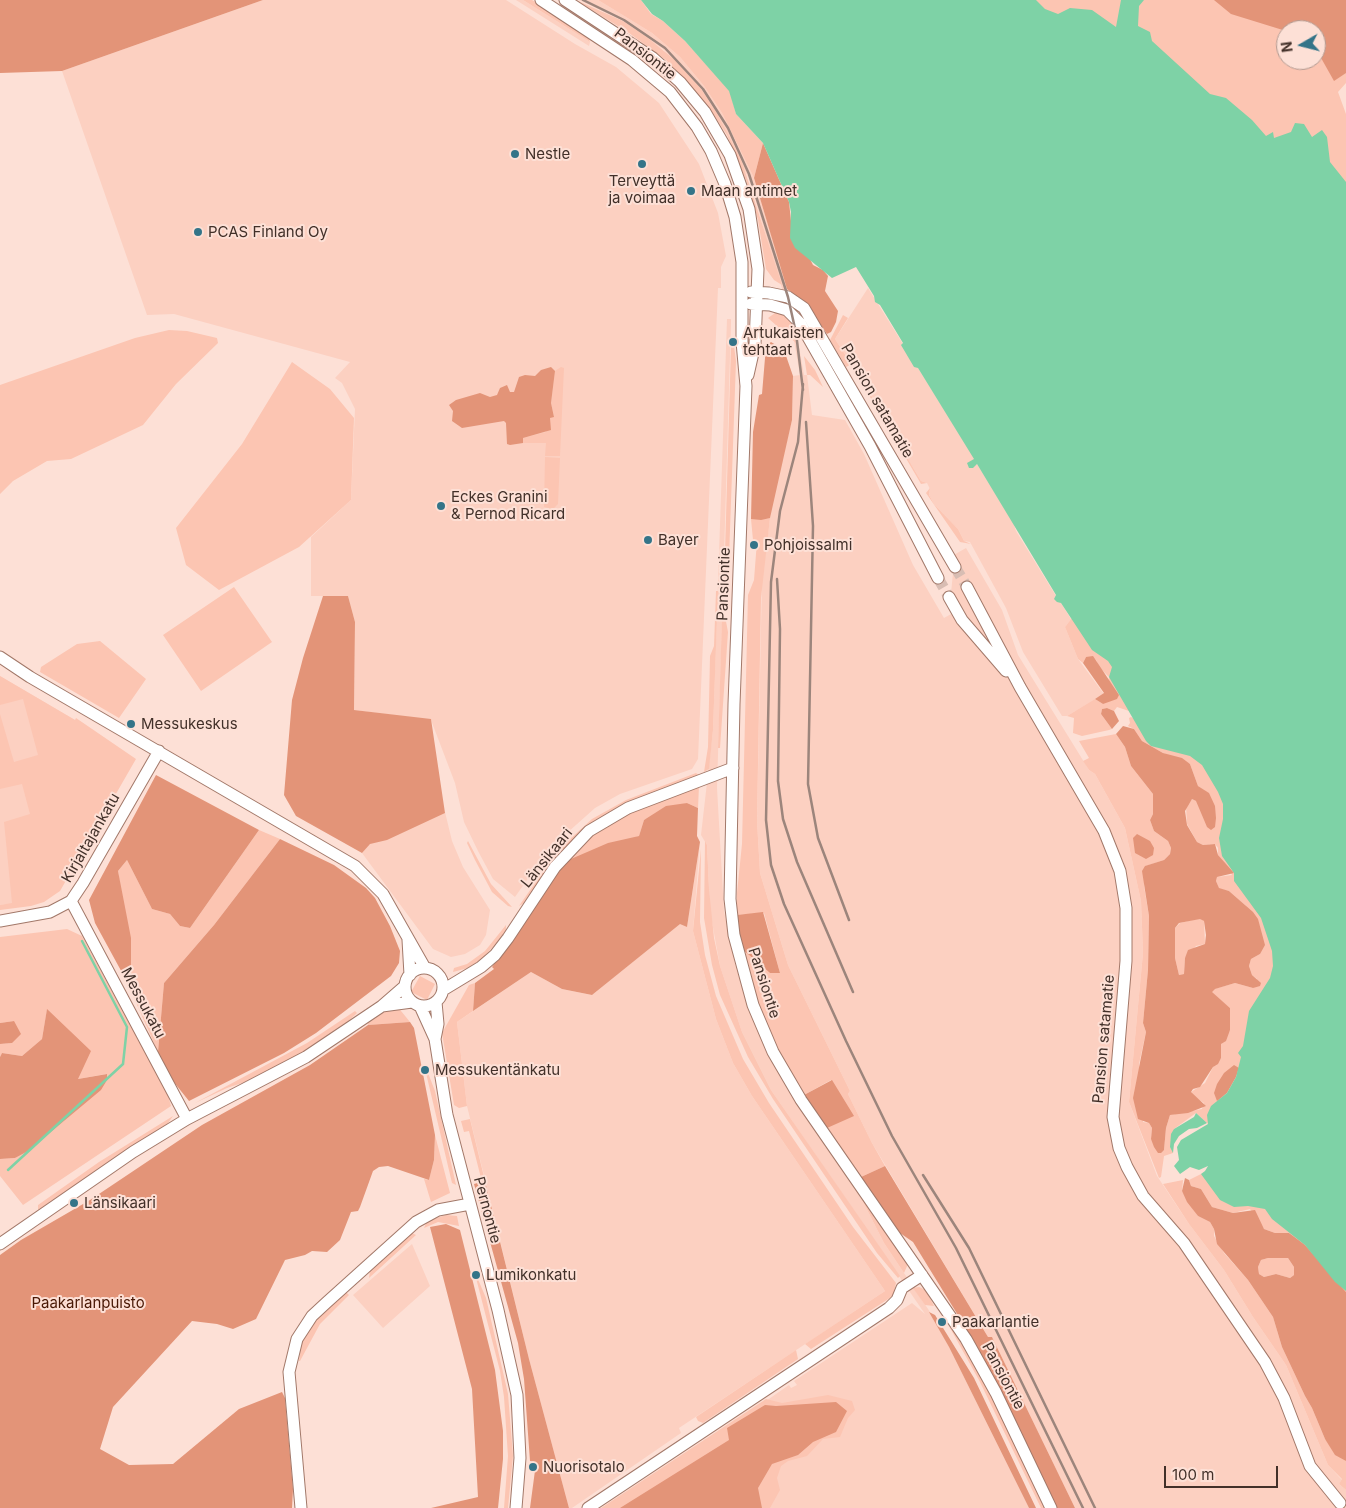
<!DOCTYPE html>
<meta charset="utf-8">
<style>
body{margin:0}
#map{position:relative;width:1346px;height:1508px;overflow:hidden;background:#fde0d6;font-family:Inter,sans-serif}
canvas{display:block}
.north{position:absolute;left:1276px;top:20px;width:50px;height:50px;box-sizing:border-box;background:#fde0d6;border:1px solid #b29a91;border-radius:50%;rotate:262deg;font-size:14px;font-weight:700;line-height:20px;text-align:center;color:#423029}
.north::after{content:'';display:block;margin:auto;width:18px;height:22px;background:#347488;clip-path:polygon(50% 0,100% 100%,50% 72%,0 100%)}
.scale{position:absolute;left:1164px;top:1466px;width:114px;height:22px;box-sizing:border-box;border:2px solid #423029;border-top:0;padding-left:6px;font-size:15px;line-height:18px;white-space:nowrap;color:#423029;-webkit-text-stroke:4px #fde0d6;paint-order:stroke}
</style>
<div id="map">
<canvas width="1346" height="1508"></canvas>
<div class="north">N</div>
<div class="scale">100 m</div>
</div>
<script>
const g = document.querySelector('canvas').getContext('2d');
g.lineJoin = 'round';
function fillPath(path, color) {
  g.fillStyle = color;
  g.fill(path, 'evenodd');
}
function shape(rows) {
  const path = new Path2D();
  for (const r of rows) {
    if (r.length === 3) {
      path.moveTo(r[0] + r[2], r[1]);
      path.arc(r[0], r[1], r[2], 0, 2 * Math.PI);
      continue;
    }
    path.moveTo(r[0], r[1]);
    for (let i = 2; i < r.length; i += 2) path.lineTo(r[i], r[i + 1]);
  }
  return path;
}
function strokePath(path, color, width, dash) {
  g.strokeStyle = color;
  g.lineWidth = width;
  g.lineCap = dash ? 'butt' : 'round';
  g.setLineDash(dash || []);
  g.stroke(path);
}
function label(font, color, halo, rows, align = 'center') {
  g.font = font + ' Inter,sans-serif';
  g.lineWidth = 4;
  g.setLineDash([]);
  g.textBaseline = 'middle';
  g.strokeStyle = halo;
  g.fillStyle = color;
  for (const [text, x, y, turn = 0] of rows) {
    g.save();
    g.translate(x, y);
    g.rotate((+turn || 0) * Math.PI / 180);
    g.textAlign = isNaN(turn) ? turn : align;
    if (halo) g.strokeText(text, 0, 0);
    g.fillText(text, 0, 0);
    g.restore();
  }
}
fillPath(shape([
 [263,0,506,0,575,44,616,67,659,103,699,164,718,213,726,256,721,267,721,288,718,288,698,759,692,769,620,794,595,808,548,850,515,897,493,879,478,851,464,822,455,783,431,720,354,710,355,622,348,596,311,596,311,537,351,500,355,409,342,383,335,378,350,362,174,314,147,315,62,71],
 [516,0,523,0,590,42,589,46],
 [579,0,598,0,652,33,680,57,704,86,722,113,754,178,790,297,804,375,807,375,812,415,845,420,864,454,913,565,944,618,960,609,951,593,953,573,945,560,966,548,1002,610,1018,655,1089,770,1095,774,1125,828,1141,901,1143,953,1129,1102,1157,1176,1189,1224,1224,1270,1253,1317,1286,1365,1328,1465,1342,1480,1339,1484,1346,1490,1346,1508,1075,1508,992,1337,988,1337,872,1143,848,1094,850,1091,788,965,760,873,757,821,762,579,772,503,792,420,793,376,800,375,789,312,749,179,718,115,687,73,664,50,625,22],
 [868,288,975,459,971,461,974,466,977,464,1013,522,1016,531,1056,596,1055,599,1061,603,1071,619,1065,627,1078,659,1104,694,1067,716,1062,716,1023,652,1006,608,970,542,964,541,958,529,934,504,929,495,930,489,927,483,921,481,867,390,870,386,866,380,861,379,835,339],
 [727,319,731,319,731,323,717,788,724,911,735,964,749,1008,772,1061,800,1108,858,1192,884,1243,932,1315,949,1347,1029,1508,737,1508,727,1428,789,1385,791,1388,797,1385,794,1381,912,1303,925,1314,771,1090,742,1032,720,966,710,911,707,845,701,835,713,730],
 [0,676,75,720,12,904,0,905],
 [402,811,445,812,452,841,463,867,490,910,486,935,480,945,465,954,451,957,433,949,362,853,380,824],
 [700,842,693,931,716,1019,733,1063,752,1096,885,1291,679,1428,681,1433,572,1508,569,1508,529,1359,467,1106,457,1022,531,972,562,989,592,995,680,923,687,927],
 [412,1244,430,1286,383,1328,353,1295]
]), '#fcd0c1');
fillPath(shape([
 [523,0,532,0,588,35,590,42],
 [576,0,625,22,648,38,675,60,701,89,718,115,742,162,782,285,774,280,766,269,758,220,746,180,727,135,708,106,666,60,629,33],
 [598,0,641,0,651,14,663,21,685,41,730,91,736,114,763,143,754,178,722,113,704,86,680,57,652,33],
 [884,0,1346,0,1346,83,1338,92,1346,114,1346,250],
 [1286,30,1316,30,1316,60,1286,60],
 [775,313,785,315,792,324,796,343,768,318],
 [843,315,848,318,835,339,861,379,866,380,863,381,859,380,850,365,846,367,830,340],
 [169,330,187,331,217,338,218,343,176,384,143,425,71,459,47,461,13,481,0,494,0,385,135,338],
 [731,346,734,346,736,361,728,586,724,586],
 [804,356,815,370,823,387,810,375,807,375],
 [292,362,330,389,354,418,351,500,299,547,219,590,186,565,176,528,242,444],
 [561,367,564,368,560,456,545,456,546,443,523,443,523,438,546,432,549,418,554,416,551,403,555,371],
 [870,386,868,391,921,481,927,483,921,484,866,390],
 [545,457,560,458,558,504,553,509,544,507],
 [930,488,929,495,934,504,958,529,964,541,971,544,960,542,926,493],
 [770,518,761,598,757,821,760,873,788,965,850,1091,848,1094,872,1143,885,1166,861,1177,827,1128,831,1080,804,1095,778,1050,753,989,742,949,770,973,780,973,764,913,737,915,737,893,742,844,748,595,754,580,757,541,753,540,751,519],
 [234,587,272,642,201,691,163,635],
 [716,591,718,591,713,730,709,769,704,772,708,747,710,656,714,646],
 [722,616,725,616,728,632,720,748,718,748],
 [1071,619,1075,619,1104,639,1129,711,1117,707,1114,711,1107,708,1102,709,1101,714,1112,729,1109,730,1082,736,1073,733,1074,718,1067,716,1095,699,1103,704,1109,677,1099,667,1096,660,1086,657,1083,663,1078,659,1065,627],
 [100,641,146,679,119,718,40,672,41,667,77,644],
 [0,676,75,720,76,718,136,759,60,891,44,902,31,906,0,910,0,905,12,903,4,822,30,814,22,784,0,789,0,714,14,762,38,755,23,699,0,705],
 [1131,717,1222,765,1283,929,1258,1033,1208,1124,1196,1113,1174,1129,1173,1153,1164,1156,1161,1177,1159,1178,1129,1102,1143,953,1141,901,1125,828,1095,774,1089,770,1083,761,1089,758,1079,741,1116,734,1125,747,1131,766,1153,794,1153,814,1150,820,1154,831,1168,841,1171,848,1170,854,1164,860,1146,866,1144,886,1149,916,1148,970,1143,1023,1146,1032,1139,1064,1143,1122,1149,1123,1152,1128,1151,1139,1164,1150,1166,1128,1170,1115,1202,1109,1204,1103,1193,1096,1191,1092,1205,1083,1213,1067,1221,1058,1221,1044,1230,1030,1230,1008,1211,992,1214,989,1235,983,1253,988,1257,979,1252,975,1249,966,1251,959,1260,954,1246,906,1229,891,1219,889,1216,881,1217,877,1232,875,1218,855,1218,848,1215,844,1203,845,1197,842,1187,824,1186,806,1192,799,1196,801,1209,794,1198,786,1190,764,1163,753,1142,741,1134,729,1128,726,1130,723,1129,718],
 [696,773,699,775,624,805,593,823,562,851,524,903,519,906,558,850,592,819,626,800],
 [699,786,698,808,687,803,644,820,639,836,564,862,590,836,623,815],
 [259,830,280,839,214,925,164,983,158,1052,125,978,131,966,118,871,127,860,152,909,170,914,180,926,190,928],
 [468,841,491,884,512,907,508,906,492,892,475,860,467,843],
 [705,841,707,845,709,889,714,938,720,966,742,1032,771,1090,900,1276,898,1278,877,1253,773,1099,748,1057,720,995,712,965,704,918],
 [701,849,700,922,705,955,716,996,743,1059,769,1103,853,1227,896,1283,893,1296,811,1349,805,1344,885,1291,752,1096,733,1063,716,1019,693,931],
 [1200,918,1204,921,1205,944,1196,946,1185,958,1184,974,1179,975,1175,958,1175,928,1180,923],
 [506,925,506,932,482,959,468,968,453,972,454,968,467,964,485,951],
 [67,929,82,936,167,1092,171,1106,23,1205,0,1176,0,1159,15,1158,107,1080,106,1074,78,1079,47,1010,42,1039,22,1056,2,1053,0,1057,0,1044,12,1043,14,1021,0,1023,0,937],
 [420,976,435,984,427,1000,411,992],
 [475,983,473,1011,457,1022,467,1106,459,1108,454,1105,442,1033,469,985],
 [397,1006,410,1022,368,1025,367,1021,380,1013],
 [355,1011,357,1013,339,1030,309,1049,257,1078,227,1088,195,1103,307,1043],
 [426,1073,428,1073,435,1091,456,1185,452,1183],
 [173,1116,166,1126,38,1210,38,1205,99,1162],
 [470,1119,485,1181,482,1182,469,1131,464,1132,461,1121],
 [435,1135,450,1193,431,1202,424,1179,429,1180,434,1160],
 [1205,1172,1245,1186,1346,1280,1346,1292,1289,1233,1275,1233,1264,1229,1250,1209,1233,1213,1212,1207,1201,1189,1191,1186,1189,1180],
 [1183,1180,1182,1191,1198,1216,1210,1222,1214,1229,1214,1236,1224,1253,1248,1280,1273,1317,1282,1347,1305,1396,1312,1408,1325,1439,1346,1461,1346,1490,1339,1484,1342,1479,1328,1465,1286,1365,1253,1317,1224,1270,1189,1224,1163,1184],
 [858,1192,908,1264,904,1273,884,1243],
 [446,1215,457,1216,459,1226,438,1222,424,1228,427,1221],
 [412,1233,416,1235,369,1278,370,1270],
 [1268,1258,1288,1258,1294,1267,1294,1275,1290,1278,1276,1274,1264,1277,1259,1274,1258,1267,1261,1260],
 [477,1277,486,1298,508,1394,513,1456,508,1508,504,1508,508,1456,504,1397,500,1371,476,1278],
 [919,1287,926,1290,934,1306,925,1305,913,1288],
 [346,1292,349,1295,320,1324,300,1361,299,1361,301,1342,315,1321],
 [949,1326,964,1344,994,1401,1046,1508,1041,1508,980,1382],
 [796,1350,798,1359,703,1423,698,1421,696,1417],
 [828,1395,852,1401,855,1410,848,1418,840,1437,823,1439,807,1456,788,1461,781,1466,777,1478,780,1490,770,1508,601,1508,766,1399,782,1403]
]), '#fcc5b2');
fillPath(shape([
 [0,0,263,0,62,71,0,73],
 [1214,0,1346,0,1346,73,1334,81,1316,49,1316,30,1286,31,1231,14],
 [763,143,789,202,791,221,813,265,823,270,828,276,825,291,838,311,836,322,831,332,827,334,807,304,787,289,754,178],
 [771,342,784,350,793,376,792,420,770,518,761,520,751,519,753,432,759,395,762,394,766,346],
 [551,367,555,371,551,403,554,417,550,418,551,430,523,438,523,443,510,445,507,444,506,423,504,421,462,428,452,421,453,411,449,405,456,400,480,393,490,397,497,395,500,388,507,385,510,392,514,392,519,377,525,375,535,376,541,370],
 [323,596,348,596,355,622,354,710,431,719,445,813,387,840,370,844,362,853,296,816,284,795,292,700,303,658],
 [1093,656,1119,695,1117,699,1103,704,1095,699,1104,693,1083,663,1086,657],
 [1107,708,1114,711,1119,721,1112,729,1101,714,1102,709],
 [1123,726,1134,729,1142,741,1163,753,1182,758,1190,764,1198,786,1209,793,1215,806,1216,818,1215,827,1211,830,1207,827,1196,801,1192,799,1185,811,1187,825,1197,842,1203,845,1215,844,1218,855,1234,873,1217,877,1216,881,1219,888,1229,891,1253,912,1258,919,1265,945,1260,954,1251,959,1249,966,1252,975,1261,983,1260,986,1253,988,1235,983,1215,989,1212,992,1230,1008,1230,1030,1226,1041,1221,1044,1221,1058,1218,1064,1213,1067,1200,1087,1193,1089,1191,1092,1206,1106,1188,1113,1170,1115,1166,1128,1164,1150,1161,1153,1158,1153,1154,1147,1151,1139,1152,1128,1149,1123,1138,1119,1133,1098,1146,1032,1143,1023,1148,970,1149,916,1142,871,1145,866,1164,860,1170,854,1171,848,1168,841,1154,831,1150,820,1153,814,1153,794,1131,766,1125,747,1116,734],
 [1200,919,1204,921,1206,935,1205,944,1188,950,1185,958,1184,974,1179,975,1175,958,1175,928,1179,923],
 [156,775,259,830,190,928,180,926,170,914,152,909,127,860,118,871,131,938,131,966,125,978,95,923,89,900],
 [687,803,698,808,697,836,700,842,687,927,680,924,592,995,562,989,531,972,473,1011,475,983,494,969,492,967,564,862,608,843,639,836,644,820,666,806],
 [1137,834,1150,841,1154,848,1153,855,1146,859,1135,853,1133,838],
 [280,839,334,865,366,888,375,898,390,926,400,951,399,963,391,976,316,1033,284,1053,189,1101,173,1081,158,1052,164,983,214,925],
 [763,912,780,973,770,973,742,949,737,915],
 [47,1009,91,1051,78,1079,107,1074,107,1080,101,1090,28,1151,15,1158,0,1159,0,1057,2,1053,22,1056,42,1039],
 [14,1021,21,1034,12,1043,0,1044,0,1023],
 [410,1022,414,1028,435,1135,434,1160,429,1180,388,1166,379,1167,373,1171,360,1207,358,1211,351,1212,340,1240,327,1252,312,1251,305,1255,285,1260,256,1319,233,1329,217,1324,192,1321,113,1407,100,1449,129,1465,173,1464,239,1409,282,1392,285,1398,293,1489,292,1508,0,1508,0,1255,21,1240,90,1200,202,1125,310,1065,368,1025],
 [1234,1065,1239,1068,1236,1077,1227,1093,1217,1101,1214,1093,1217,1084,1224,1073],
 [832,1080,854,1116,827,1128,804,1095],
 [885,1166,988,1337,992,1337,1075,1508,1056,1508,975,1343,913,1242,900,1233,861,1177],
 [1185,1178,1189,1180,1191,1186,1201,1189,1212,1207,1233,1213,1255,1210,1264,1229,1275,1233,1289,1233,1305,1245,1346,1292,1346,1461,1335,1455,1325,1439,1312,1408,1305,1396,1282,1347,1273,1317,1248,1280,1217,1244,1214,1229,1210,1222,1198,1216,1187,1202,1182,1191],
 [1268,1258,1288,1258,1294,1267,1294,1275,1290,1278,1276,1274,1264,1277,1259,1274,1258,1267,1261,1260],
 [485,1181,529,1359,569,1508,530,1508,536,1463,530,1461,524,1379,518,1343,474,1184],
 [446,1224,460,1230,495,1370,503,1431,503,1459,498,1508,431,1508,478,1497,472,1389,430,1227],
 [929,1312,935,1315,974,1378,1036,1508,1029,1508,949,1347],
 [836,1402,847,1411,836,1432,813,1442,798,1455,772,1464,758,1488,762,1508,620,1508,729,1440,727,1428,765,1405,776,1406]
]), '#e39478');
fillPath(shape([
 [641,0,1036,0,1045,9,1058,14,1070,8,1092,10,1116,27,1121,0,1144,0,1139,6,1138,26,1150,32,1152,41,1210,94,1226,98,1252,120,1266,136,1273,132,1274,138,1291,132,1295,123,1304,124,1312,137,1322,130,1327,137,1330,162,1346,182,1346,1291,1335,1282,1305,1245,1272,1219,1265,1209,1248,1206,1234,1207,1220,1200,1201,1174,1205,1171,1208,1166,1199,1170,1190,1167,1180,1174,1174,1166,1179,1160,1177,1147,1181,1140,1208,1124,1207,1115,1211,1106,1227,1093,1236,1077,1241,1057,1238,1053,1243,1046,1249,1011,1270,978,1273,966,1272,951,1261,918,1234,881,1234,873,1222,856,1219,838,1223,819,1223,804,1218,792,1202,765,1190,756,1151,746,1146,741,1109,677,1112,667,1108,661,1092,650,1061,603,1057,602,1054,599,1056,595,977,464,973,468,969,468,967,463,974,459,918,368,914,367,901,345,903,343,880,305,875,302,874,296,856,267,832,278,795,248,790,238,791,212,789,202,763,143,736,114,729,91,685,41,663,21,652,14],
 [1196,1113,1207,1123,1197,1128,1189,1129,1179,1136,1174,1144,1173,1153,1170,1147,1171,1134,1174,1129,1194,1117]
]), '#7ed2a6');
strokePath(shape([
 [8,1170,123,1064,127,1027,82,941]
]), '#7ed2a6', 2.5);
strokePath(shape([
 [955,567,967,587],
 [938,578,949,597]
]), '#d8bdb3', 11, [11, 5.5]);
const minor = shape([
 [541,0,632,60,670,92,697,127,711,151,725,184,735,217,742,262,742,342,746,386,734,704,730,899,734,935,753,1005,773,1052,801,1100,966,1339,996,1393,1051,1508],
 [565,0,653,58,680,82,705,112,730,155,749,209,758,269,755,344,748,375],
 [751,292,769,293,788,297,804,308,955,567],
 [751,304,770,305,787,310,800,323,870,446,938,578],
 [967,587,1020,687,1104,831,1120,871,1126,908,1126,961,1113,1117,1119,1148,1127,1167,1143,1196,1184,1243,1265,1362,1284,1398,1310,1466,1340,1503],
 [949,597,962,620,1006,671],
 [0,657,30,677,355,866,383,894,425,968],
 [71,901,187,1119],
 [0,921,50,912,71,901,83,883,159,751],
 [408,940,410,975],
 [424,987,19],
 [443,990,481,967,495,955,508,938,555,867,589,831,628,808,733,768],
 [436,1002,438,1024,435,1039,447,1115,498,1310,517,1395,520,1458,516,1508],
 [382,1006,412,1002],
 [420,1006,435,1039],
 [0,1244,133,1152,187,1119,306,1057,382,1006,405,986],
 [301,1508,289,1372,297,1339,312,1316,326,1303,416,1222,438,1210,470,1204],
 [588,1508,889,1308,897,1300,902,1288,922,1275]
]);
strokePath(minor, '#a27869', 13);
strokePath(minor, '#fff', 11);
strokePath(shape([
 [583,0,624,20,665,48,703,89,728,128,749,174,788,297,796,333,803,390],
 [803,384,798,442,780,511,771,582,766,820,771,865,784,904,846,1041,892,1136,956,1248,1083,1508],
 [806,422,813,526,808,784,818,838,849,920],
 [777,579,780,629,778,781,783,819,797,862,853,992],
 [923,1175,969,1248,1095,1508]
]), '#9c857c', 2.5);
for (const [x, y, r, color] of [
 [515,154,5,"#347488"],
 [642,164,5,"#347488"],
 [691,191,5,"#347488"],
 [198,232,5,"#347488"],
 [733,342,5,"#347488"],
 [441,506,5,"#347488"],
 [648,540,5,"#347488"],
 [754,545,5,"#347488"],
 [131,724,5,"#347488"],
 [425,1070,5,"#347488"],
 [74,1203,5,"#347488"],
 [476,1275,5,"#347488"],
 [942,1322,5,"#347488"],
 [533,1467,5,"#347488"]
]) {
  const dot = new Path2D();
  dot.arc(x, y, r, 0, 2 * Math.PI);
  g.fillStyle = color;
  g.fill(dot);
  strokePath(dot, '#fde0d6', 2);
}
label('15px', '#423029', '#fde0d6', [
 ["Pansiontie",645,54,38],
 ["Pansion satamatie",877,401,60],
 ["Pansiontie",724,584,-88],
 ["Kirjaltajankatu",91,838,-60],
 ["Länsikaari",547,858,-51],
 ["Pansiontie",764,983,72],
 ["Messukatu",143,1003,62],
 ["Pansion satamatie",1104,1039,-85],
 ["Pernontie",487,1210,75],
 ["Pansiontie",1003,1376,62]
]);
label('15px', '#423029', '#fde0d6', [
 ["Nestle",525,154],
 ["Terveyttä",642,181,"center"],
 ["ja voimaa",642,198,"center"],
 ["Maan antimet",701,191],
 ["PCAS Finland Oy",208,232],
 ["Artukaisten",743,333],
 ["tehtaat",743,350],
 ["Eckes Granini",451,497],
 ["& Pernod Ricard",451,514],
 ["Bayer",658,540],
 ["Pohjoissalmi",764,545],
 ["Messukeskus",141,724],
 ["Messukentänkatu",435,1070],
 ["Länsikaari",84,1203],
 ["Lumikonkatu",486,1275],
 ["Paakarlantie",952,1322],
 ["Nuorisotalo",543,1467]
], 'left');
label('15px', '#491805', '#fde0d6', [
 ["Paakarlanpuisto",88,1303]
]);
</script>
